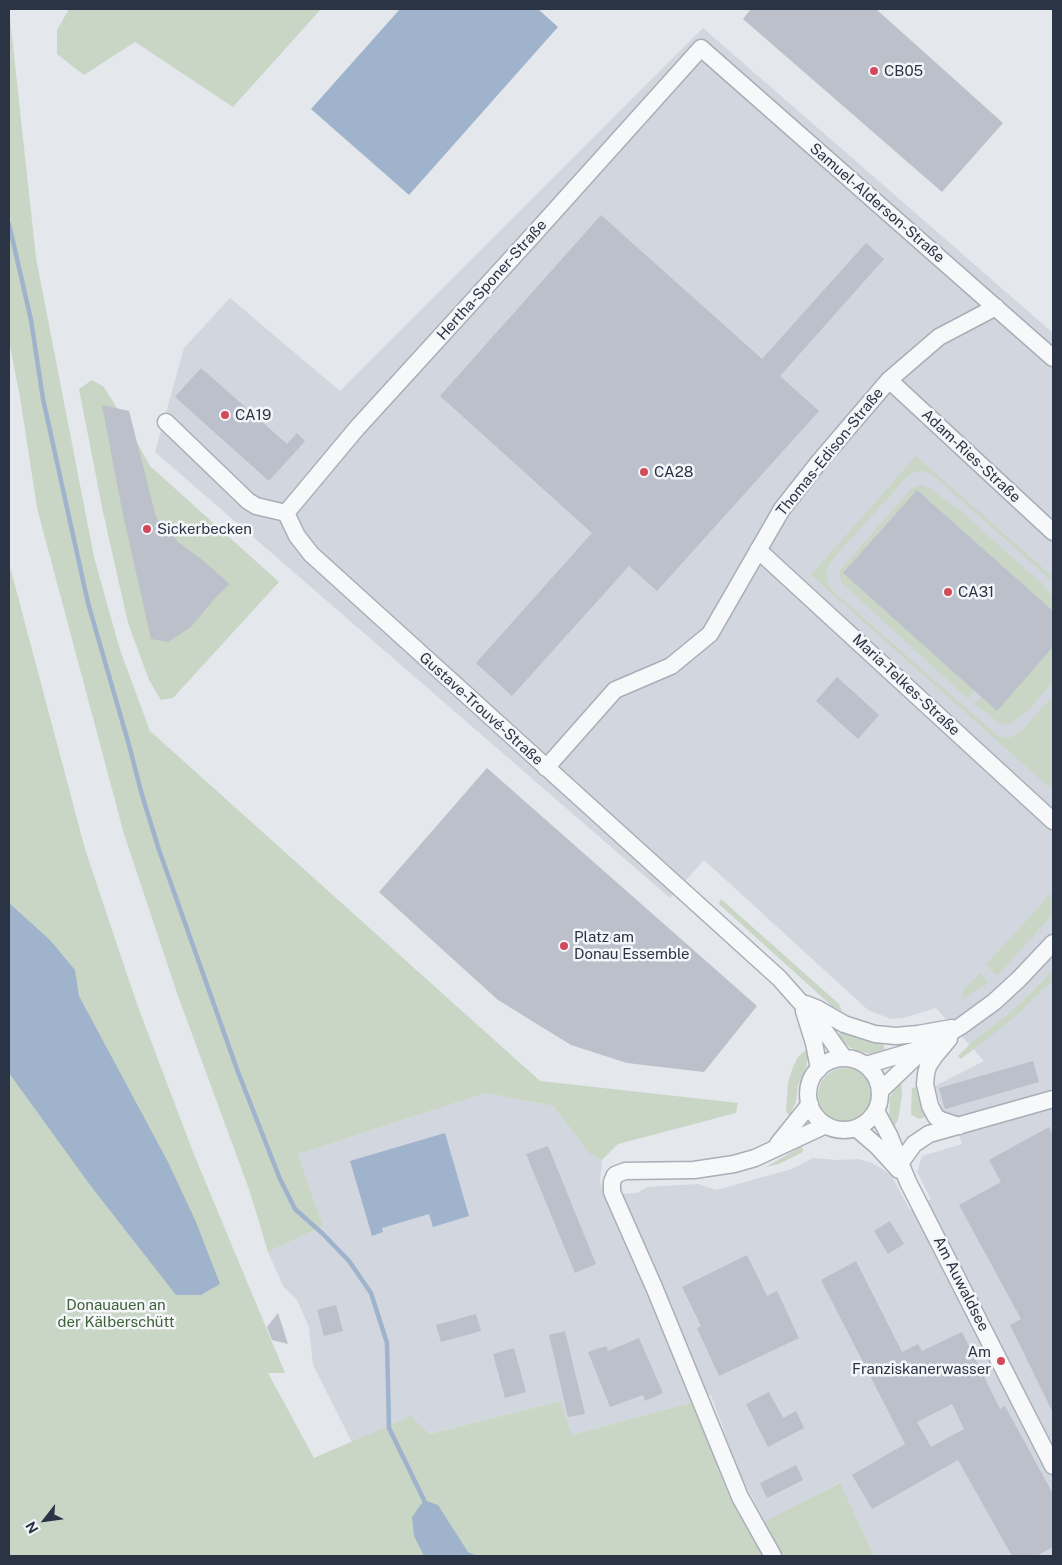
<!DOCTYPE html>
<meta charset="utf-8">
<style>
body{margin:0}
#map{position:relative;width:1062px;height:1565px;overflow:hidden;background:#e4e7ec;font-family:"Public Sans",sans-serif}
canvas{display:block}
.frame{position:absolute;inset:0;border:10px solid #2b3445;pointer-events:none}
.north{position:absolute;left:20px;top:1495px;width:50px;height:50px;-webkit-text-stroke:4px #f4f6f9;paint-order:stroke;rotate:240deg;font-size:14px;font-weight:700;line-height:20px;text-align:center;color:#2b3445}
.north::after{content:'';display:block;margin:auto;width:18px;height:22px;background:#2b3445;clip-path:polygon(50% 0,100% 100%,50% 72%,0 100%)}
</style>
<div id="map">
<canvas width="1062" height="1565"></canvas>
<div class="frame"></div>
<div class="north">N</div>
</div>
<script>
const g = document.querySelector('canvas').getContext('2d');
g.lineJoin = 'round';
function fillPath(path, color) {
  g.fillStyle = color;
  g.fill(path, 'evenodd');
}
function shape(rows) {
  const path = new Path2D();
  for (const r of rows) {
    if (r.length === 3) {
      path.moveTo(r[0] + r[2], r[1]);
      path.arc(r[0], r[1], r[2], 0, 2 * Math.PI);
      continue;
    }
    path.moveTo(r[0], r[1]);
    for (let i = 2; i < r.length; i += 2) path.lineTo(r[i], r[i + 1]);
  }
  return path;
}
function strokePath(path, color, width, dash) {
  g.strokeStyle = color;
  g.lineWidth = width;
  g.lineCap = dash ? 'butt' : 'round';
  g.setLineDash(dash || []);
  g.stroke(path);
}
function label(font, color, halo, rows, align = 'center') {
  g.font = font + ' "Public Sans",sans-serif';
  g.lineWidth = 5;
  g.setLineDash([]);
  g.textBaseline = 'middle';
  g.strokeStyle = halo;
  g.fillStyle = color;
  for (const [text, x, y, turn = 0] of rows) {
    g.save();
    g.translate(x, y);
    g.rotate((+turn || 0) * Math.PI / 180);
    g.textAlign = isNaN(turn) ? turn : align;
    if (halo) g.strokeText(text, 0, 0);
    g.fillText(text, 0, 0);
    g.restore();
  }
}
fillPath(shape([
 [703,28,1053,333,1053,1556,874,1556,839,1483,765,1522,738,1471,711,1395,693,1402,572,1435,560,1401,357,1452,313,1365,309,1327,297,1300,283,1286,268,1252,323,1226,298,1154,486,1093,553,1106,590,1154,602,1160,600,1182,607,1195,637,1193,647,1187,698,1184,716,1190,792,1169,813,1158,837,1160,859,1159,872,1163,884,1170,891,1175,910,1210,931,1199,917,1172,922,1156,962,1144,952,1117,943,1113,935,1086,984,1061,936,1008,903,1018,891,1019,868,1010,704,860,670,898,155,452,184,348,230,298,340,391]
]), '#d2d6de');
fillPath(shape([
 [9,9,36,258,94,557,120,650,150,731,540,1081,738,1103,736,1113,618,1144,602,1160,590,1154,553,1106,486,1093,298,1154,323,1226,268,1252,250,1192,178,996,124,834,37,508,20,397,9,341],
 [69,9,321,9,233,107,135,42,84,75,57,54,57,30],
 [92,380,104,387,129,428,150,466,279,582,173,698,161,700,149,680,128,623,103,512,79,389],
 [916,456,1053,577,1053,582,932,474,923,471,911,473,904,480,830,562,827,571,827,578,829,586,834,592,998,736,1009,738,1019,733,1053,696,1053,782,1049,787,811,575],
 [921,485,929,488,958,509,1040,582,1053,597,1053,611,917,490,843,573,975,691,968,699,842,583,840,577,839,571,842,568,911,489],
 [9,563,85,849,137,1004,193,1152,285,1373,268,1373,314,1458,411,1416,429,1434,560,1401,572,1435,693,1402,726,1488,739,1515,748,1530,840,1483,874,1556,9,1556],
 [1053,647,1053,682,1030,708,1012,723,1004,725,999,723,975,704,981,697,997,710],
 [1053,891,1053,914,997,976,986,965],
 [721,899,839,1004,842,1011,833,1007,719,904],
 [1053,970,1053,980,1011,1020,961,1059,958,1056,971,1043,1007,1015,1028,996],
 [980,973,988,982,961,1000,964,989],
 [844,1030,883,1044,886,1053,870,1054,851,1048,844,1043,837,1035],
 [807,1049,808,1058,806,1067,798,1085,796,1101,790,1115,786,1112,788,1083,793,1067,798,1057],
 [845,1095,27],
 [901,1081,902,1095,899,1115,897,1122,893,1127,889,1117,890,1098,893,1091],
 [916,1087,921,1108,925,1117,920,1119,911,1115,912,1088],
 [802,1146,803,1151,801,1153,779,1164,766,1167]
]), '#c9d6c5');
fillPath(shape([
 [400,9,538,9,558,27,409,195,311,109],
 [9,903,50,940,75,970,79,996,168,1162,196,1222,220,1284,201,1295,176,1295,90,1185,9,1073],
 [445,1133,469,1216,433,1227,429,1214,382,1228,383,1232,372,1236,350,1161],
 [424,1500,438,1505,468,1552,477,1556,424,1556,414,1536,412,1517]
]), '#9fb4cc');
strokePath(shape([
 [9,224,31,320,43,399,88,603,129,745,142,795,159,850,238,1072,280,1179,295,1209,323,1234,349,1261,371,1293,387,1343,389,1428,424,1500]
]), '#9fb4cc', 4.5);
fillPath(shape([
 [751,9,876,9,1003,123,942,192,743,19],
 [601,215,762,359,866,243,884,259,780,376,819,411,657,591,629,566,512,696,476,663,592,533,440,396],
 [201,368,287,444,297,433,305,441,269,481,175,397],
 [102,405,129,411,156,517,178,542,201,559,230,584,215,598,191,627,168,642,151,639,122,510],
 [917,490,1053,611,1053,647,997,711,843,573],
 [837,677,879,715,858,739,816,701],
 [487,768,757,1006,704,1072,627,1063,571,1045,498,1000,379,892],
 [1033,1061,1039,1082,945,1109,939,1088],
 [1049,1127,1053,1135,1053,1413,1010,1325,1021,1319,959,1205,1001,1182,989,1160],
 [548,1146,596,1264,575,1273,526,1154],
 [890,1221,904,1244,888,1254,874,1231],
 [747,1255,767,1296,777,1291,799,1338,719,1376,697,1328,701,1326,682,1287],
 [856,1261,902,1352,918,1344,922,1351,962,1332,1000,1409,1005,1406,1053,1494,1053,1547,1036,1556,1012,1556,958,1460,872,1509,852,1475,905,1444,821,1280],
 [952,1404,964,1429,931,1447,917,1422],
 [336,1305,343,1331,324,1336,317,1310],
 [278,1313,288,1344,272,1340,267,1327],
 [476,1314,481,1331,441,1342,436,1325],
 [565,1331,585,1414,568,1417,549,1335],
 [639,1338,663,1393,645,1401,643,1395,610,1407,588,1352,606,1346,608,1351],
 [514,1348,526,1392,505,1398,493,1354],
 [769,1392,783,1418,796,1411,804,1428,768,1447,746,1404],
 [796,1465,803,1480,767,1498,760,1483]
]), '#bbc0ca');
const minor = shape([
 [889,380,1053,532],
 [166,422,248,501,256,506,286,513,297,536,311,554,779,978,819,1023,844,1058],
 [286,513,357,428,533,235,701,48,1053,358],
 [758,550,1053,821],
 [546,768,615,690,671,666,710,634,782,509,819,462,889,380,939,337,996,307],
 [806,1004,818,1009,844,1024,875,1034,896,1036,918,1034,952,1028],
 [804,1011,814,1043,819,1069],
 [949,1039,934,1057,928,1066,926,1074,925,1084,930,1106,936,1117,941,1120,959,1126],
 [844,1094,36],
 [866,1065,920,1049],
 [880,1091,925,1048,961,1026,994,1002,1019,979,1053,943],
 [876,1111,889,1135,908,1182,1053,1466],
 [856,1128,878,1147,899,1170],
 [778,1144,810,1104],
 [901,1162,914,1144,929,1134,1053,1099],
 [773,1556,740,1497,654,1287,612,1192,612,1182,615,1175,625,1171,694,1170,734,1164,755,1158,826,1125]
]);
strokePath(minor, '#a9aeb7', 19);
strokePath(minor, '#f7f8fa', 16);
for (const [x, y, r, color] of [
 [874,71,5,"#d1495b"],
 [225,415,5,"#d1495b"],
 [644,472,5,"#d1495b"],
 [147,529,5,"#d1495b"],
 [948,592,5,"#d1495b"],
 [564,946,5,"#d1495b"],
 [1001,1361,5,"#d1495b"]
]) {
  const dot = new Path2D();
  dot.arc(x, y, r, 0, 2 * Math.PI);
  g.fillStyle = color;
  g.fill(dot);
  strokePath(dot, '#f4f6f9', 2);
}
label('15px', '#2b3445', '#f4f6f9', [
 ["CB05",884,71],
 ["CA19",235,415],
 ["CA28",654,472],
 ["Sickerbecken",157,529],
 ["CA31",958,592],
 ["Platz am",574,937],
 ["Donau Essemble",574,954],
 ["Am",991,1352,"right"],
 ["Franziskanerwasser",991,1369,"right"]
], 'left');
label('15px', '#2b3445', '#f4f6f9', [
 ["Samuel-Alderson-Straße",877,203,41],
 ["Hertha-Sponer-Straße",492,280,-48],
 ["Thomas-Edison-Straße",830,452,-51],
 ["Adam-Ries-Straße",971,456,43],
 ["Maria-Telkes-Straße",906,685,43],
 ["Gustave-Trouvé-Straße",481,709,42],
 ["Am Auwaldsee",961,1284,63]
]);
label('15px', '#3f6138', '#f4f6f9', [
 ["Donauauen an",116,1305],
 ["der Kälberschütt",116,1322]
]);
</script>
